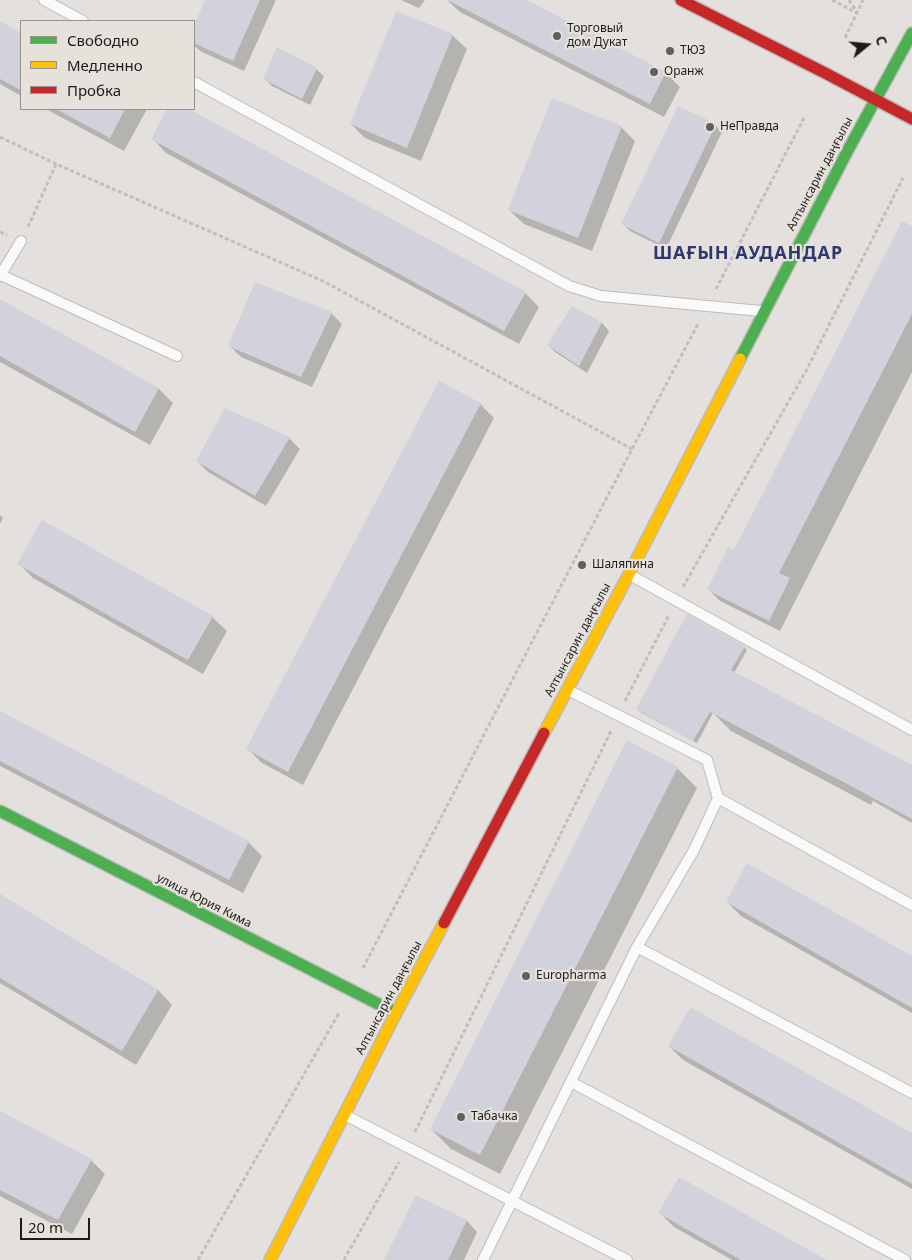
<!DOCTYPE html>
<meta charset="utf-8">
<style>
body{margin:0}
#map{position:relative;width:912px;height:1260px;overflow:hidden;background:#e3e0dd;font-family:"Noto Sans",sans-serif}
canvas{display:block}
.legend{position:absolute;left:20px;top:20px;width:175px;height:90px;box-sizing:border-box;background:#e6e1da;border:1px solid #96928d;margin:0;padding:6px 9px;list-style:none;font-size:15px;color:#1d1b19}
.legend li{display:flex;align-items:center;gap:10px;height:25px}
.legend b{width:25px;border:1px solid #96928d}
.north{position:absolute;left:842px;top:20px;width:50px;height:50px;-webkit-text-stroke:4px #e6e1da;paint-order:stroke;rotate:73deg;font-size:14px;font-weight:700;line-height:20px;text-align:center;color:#1d1b19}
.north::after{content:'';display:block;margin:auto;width:18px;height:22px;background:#1d1b19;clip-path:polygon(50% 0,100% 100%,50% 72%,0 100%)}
.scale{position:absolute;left:20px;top:1218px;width:70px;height:22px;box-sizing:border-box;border:2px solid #1d1b19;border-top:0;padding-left:6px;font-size:15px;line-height:18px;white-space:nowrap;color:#1d1b19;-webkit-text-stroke:4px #e6e1da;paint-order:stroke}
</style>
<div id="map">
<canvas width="912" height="1260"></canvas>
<ul class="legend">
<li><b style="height:6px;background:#4caf50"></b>Свободно</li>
<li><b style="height:6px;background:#ffc107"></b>Медленно</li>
<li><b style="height:6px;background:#c62828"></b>Пробка</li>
</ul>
<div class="north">С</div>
<div class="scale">20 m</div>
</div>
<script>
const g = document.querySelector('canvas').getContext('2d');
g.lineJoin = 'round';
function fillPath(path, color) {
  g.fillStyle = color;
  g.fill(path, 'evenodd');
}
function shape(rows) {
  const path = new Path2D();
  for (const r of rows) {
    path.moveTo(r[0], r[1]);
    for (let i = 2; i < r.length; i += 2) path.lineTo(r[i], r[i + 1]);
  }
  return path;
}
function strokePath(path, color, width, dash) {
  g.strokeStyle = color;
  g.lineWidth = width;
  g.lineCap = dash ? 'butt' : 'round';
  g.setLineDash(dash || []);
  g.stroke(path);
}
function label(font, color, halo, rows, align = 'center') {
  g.font = font + ' "Noto Sans",sans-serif';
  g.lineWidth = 4.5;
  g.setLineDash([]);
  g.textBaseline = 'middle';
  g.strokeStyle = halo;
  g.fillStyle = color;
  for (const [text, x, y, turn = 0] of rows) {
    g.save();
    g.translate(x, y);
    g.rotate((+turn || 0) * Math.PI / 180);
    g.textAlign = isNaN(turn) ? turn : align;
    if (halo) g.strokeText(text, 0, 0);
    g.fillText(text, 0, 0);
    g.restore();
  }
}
fillPath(shape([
 [206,0,276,0,244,71,200,51,194,45,194,29],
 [401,0,425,0,419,8],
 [447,0,524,0,666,73,680,87,664,117,460,12],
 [0,23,21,34,21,96,0,84],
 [452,35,467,49,421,161,365,138,351,124],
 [316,69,324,76,310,105,272,86,265,79],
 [46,109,147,109,124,151],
 [168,109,186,109,525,293,539,307,519,344,166,153,152,138],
 [715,125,722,132,666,249,630,231,623,224],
 [621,127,635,141,592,251,524,224,509,210],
 [912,227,912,372,780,631,720,601,709,590,739,553],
 [0,300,159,389,173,403,150,445,0,362],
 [572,308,602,323,609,331,587,373,555,352,548,345],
 [331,313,342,324,312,387,241,357,230,346],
 [480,404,494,418,303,785,262,763,248,749],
 [289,438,300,449,266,506,208,472,197,461],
 [0,515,3,518,0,524],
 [19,564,212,617,227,631,203,674,33,578],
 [744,647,747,650,734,673,912,767,912,823,873,801,871,805,731,731,713,713,697,743,640,712,637,709],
 [0,713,248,842,262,856,243,893,0,766],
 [677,768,697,788,500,1174,451,1149,431,1129],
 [0,896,158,990,172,1005,136,1065,0,983],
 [727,902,912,958,912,1013,741,916],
 [669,1046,912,1134,912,1189,683,1060],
 [0,1112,91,1160,105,1174,72,1234,0,1196],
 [416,1196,467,1221,477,1232,464,1260,385,1260],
 [660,1213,824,1260,732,1260,674,1227]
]), '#0003');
fillPath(shape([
 [205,0,260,0,233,61,194,43,194,26],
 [447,0,527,0,666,72,650,104],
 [396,11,453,34,407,148,350,124],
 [0,21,21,33,21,90,0,79],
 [277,47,317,68,302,99,263,79],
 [552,98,622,126,578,238,508,210],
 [678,106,716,124,659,243,621,224],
 [56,109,125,109,110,138],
 [167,109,189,109,526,292,504,331,151,139],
 [902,221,912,226,912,314,779,573,790,578,769,621,707,590,728,547,734,550],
 [255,282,332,312,301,377,228,346],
 [0,299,159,388,135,432,0,356],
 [572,306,602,322,579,366,547,345],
 [439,381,481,403,288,772,246,749],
 [225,408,290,437,255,496,196,461],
 [42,520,213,616,188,660,17,564],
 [687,614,745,646,731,670,912,765,912,819,851,786,710,712,693,741,636,709],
 [0,711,249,841,229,880,0,761],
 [627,740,678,767,480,1155,430,1129],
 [747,863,912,956,912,1008,726,902],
 [0,894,158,990,122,1051,0,978],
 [690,1007,912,1133,912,1184,668,1046],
 [0,1111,92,1159,58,1220,0,1190],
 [679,1177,827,1260,741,1260,658,1213],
 [416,1195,467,1220,448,1260,384,1260]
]), '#d1d2db');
const lane = shape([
 [44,0,83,21],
 [194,82,569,286,601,296,761,311],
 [1,275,177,356],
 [0,276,21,241],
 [630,575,912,730],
 [718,798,912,905],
 [637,947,912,1093],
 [571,1082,905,1260],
 [345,1115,627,1260],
 [483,1260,637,947,694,850,718,798,707,760,568,690]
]);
const fast = shape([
 [740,359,848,150,912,33],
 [0,811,396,1013]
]);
const slow = shape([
 [544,733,629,574,740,359],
 [270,1260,396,1013,444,923]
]);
const jam = shape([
 [681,0,827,74,912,119],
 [444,923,544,733]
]);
strokePath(lane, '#bebcba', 12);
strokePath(fast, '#bebcba', 14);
strokePath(slow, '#bebcba', 14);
strokePath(jam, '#bebcba', 14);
strokePath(shape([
 [832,0,857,13],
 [849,0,857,12],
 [845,38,863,0],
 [0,137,56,164],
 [28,227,56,164,323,281,632,449],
 [0,232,7,235],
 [716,289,805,116],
 [683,587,806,371,903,178],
 [625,701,669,615],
 [363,968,632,449,699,322],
 [415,1132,612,729],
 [198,1260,339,1013],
 [344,1260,399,1162]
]), '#c0bfbd', 3, [4, 2.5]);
strokePath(lane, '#fbfafa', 10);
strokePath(fast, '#4caf50', 11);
strokePath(slow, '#ffc107', 11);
strokePath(jam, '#c62828', 11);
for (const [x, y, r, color] of [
 [557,36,5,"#62605e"],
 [670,51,5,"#62605e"],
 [654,72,5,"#62605e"],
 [710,127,5,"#62605e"],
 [582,565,5,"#62605e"],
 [526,976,5,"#62605e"],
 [461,1117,5,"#62605e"]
]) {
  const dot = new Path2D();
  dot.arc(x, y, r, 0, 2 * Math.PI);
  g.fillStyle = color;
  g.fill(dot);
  strokePath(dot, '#e6e1da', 2);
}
label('12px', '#1d1b19', '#e6e1da', [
 ["Торговый",567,29],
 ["дом Дукат",567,43],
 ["ТЮЗ",680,51],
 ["Оранж",664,72],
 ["НеПравда",720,127],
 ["Шаляпина",592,565],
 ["Europharma",536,976],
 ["Табачка",471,1117]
], 'left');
label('12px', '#1d1b19', '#e6e1da', [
 ["Алтынсарин даңғылы",820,174,-62],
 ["Алтынсарин даңғылы",578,640,-62],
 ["улица Юрия Кима",204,901,27],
 ["Алтынсарин даңғылы",389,998,-62]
]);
g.letterSpacing = '1px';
label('bold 18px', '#2f3771', '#e6e1da', [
 ["ШАҒЫН АУДАНДАР",748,254]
]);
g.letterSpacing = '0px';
</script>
